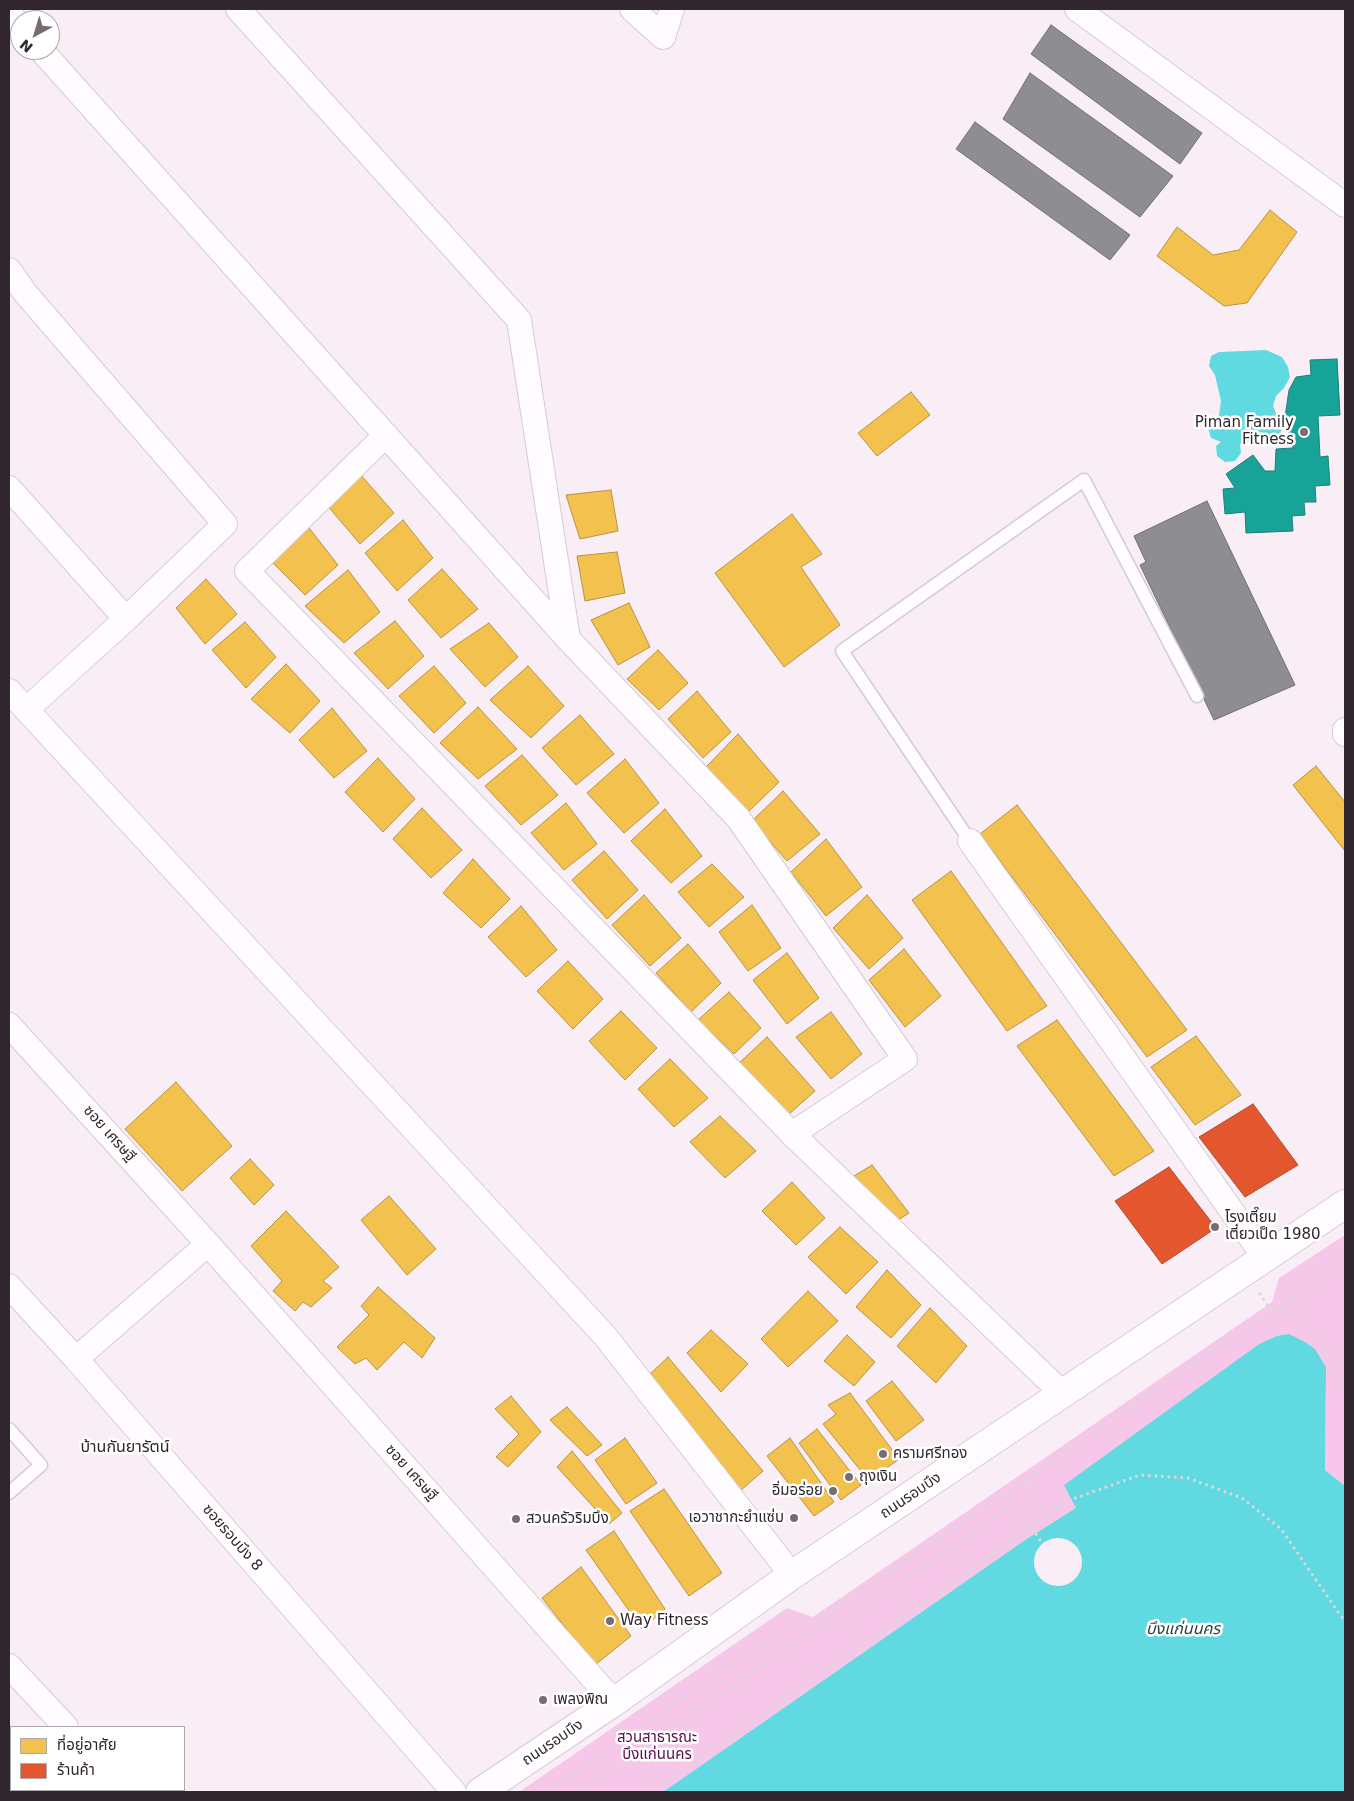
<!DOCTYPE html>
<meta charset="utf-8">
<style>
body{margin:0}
#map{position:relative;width:1354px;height:1801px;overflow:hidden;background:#f9eef6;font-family:"DejaVu Sans","Noto Sans Thai",sans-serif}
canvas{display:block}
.frame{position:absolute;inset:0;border:10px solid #30262d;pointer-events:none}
.legend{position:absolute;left:10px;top:1726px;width:175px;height:65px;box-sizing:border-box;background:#fff;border:1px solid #aca8ab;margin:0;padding:6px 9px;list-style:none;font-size:15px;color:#30262d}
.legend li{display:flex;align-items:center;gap:10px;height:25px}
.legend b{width:25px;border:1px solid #aca8ab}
.north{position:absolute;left:10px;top:10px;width:50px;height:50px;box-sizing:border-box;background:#fff;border:1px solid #aca8ab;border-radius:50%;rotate:219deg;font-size:14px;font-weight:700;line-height:20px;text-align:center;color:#30262d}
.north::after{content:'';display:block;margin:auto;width:18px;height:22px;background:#766c73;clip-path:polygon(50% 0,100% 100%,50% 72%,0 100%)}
</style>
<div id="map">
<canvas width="1354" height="1801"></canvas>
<div class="frame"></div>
<ul class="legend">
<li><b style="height:14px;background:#f2c14e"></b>ที่อยู่อาศัย</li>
<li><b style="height:14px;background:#e4572e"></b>ร้านค้า</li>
</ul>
<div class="north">N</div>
</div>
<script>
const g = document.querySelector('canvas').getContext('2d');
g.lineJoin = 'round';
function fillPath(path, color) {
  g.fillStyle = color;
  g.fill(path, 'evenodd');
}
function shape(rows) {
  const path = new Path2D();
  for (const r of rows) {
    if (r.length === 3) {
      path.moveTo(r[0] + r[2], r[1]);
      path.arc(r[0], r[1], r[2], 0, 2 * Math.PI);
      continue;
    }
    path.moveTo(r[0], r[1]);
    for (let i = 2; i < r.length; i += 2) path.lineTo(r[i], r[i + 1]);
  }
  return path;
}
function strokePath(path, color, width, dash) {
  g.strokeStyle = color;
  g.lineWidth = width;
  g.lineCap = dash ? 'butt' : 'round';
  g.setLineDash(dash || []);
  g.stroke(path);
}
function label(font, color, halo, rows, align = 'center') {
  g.font = font + ' "DejaVu Sans","Noto Sans Thai",sans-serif';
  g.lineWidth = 5;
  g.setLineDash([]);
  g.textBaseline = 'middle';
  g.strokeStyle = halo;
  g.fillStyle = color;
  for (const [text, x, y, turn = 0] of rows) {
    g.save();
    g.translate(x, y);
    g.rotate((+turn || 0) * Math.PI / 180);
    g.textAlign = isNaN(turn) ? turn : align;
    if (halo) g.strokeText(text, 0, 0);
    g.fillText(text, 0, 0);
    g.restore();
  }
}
fillPath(shape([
 [1345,1235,1345,1486,1325,1470,1326,1388,1277,1336,1259,1344,1065,1485,1077,1508,1025,1540,663,1792,519,1792,787,1608,813,1617,1272,1302,1279,1278]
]), '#f7c7ea');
fillPath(shape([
 [1266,350,1282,357,1288,367,1290,377,1284,388,1276,396,1273,406,1282,428,1278,439,1267,444,1257,439,1240,444,1241,453,1235,461,1225,462,1217,456,1216,446,1221,442,1211,438,1208,428,1219,415,1221,401,1215,375,1209,366,1211,356,1219,352],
 [1289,1334,1305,1342,1315,1349,1326,1367,1325,1470,1345,1486,1345,1792,663,1792,1025,1540,1076,1508,1064,1485,1259,1344,1277,1336]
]), '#60dae0');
fillPath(shape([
 [1058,1562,24]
]), '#f9eef6');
const homes = shape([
 [1270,210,1297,232,1247,303,1224,306,1157,256,1177,227,1213,255,1239,250,1270,210],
 [911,392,930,415,877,456,858,433,911,392],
 [360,474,394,513,360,544,326,504,360,474],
 [611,490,618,531,580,539,566,495,611,490],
 [792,514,822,554,801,567,840,625,784,667,715,573,792,514],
 [403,520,433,558,397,591,365,553,403,520],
 [306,524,338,565,305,595,270,560,306,524],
 [617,552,625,593,585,601,577,556,617,552],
 [442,569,478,609,441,638,408,600,442,569],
 [348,570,380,612,344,643,305,606,348,570],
 [206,579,237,614,205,644,176,608,206,579],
 [629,603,650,647,618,665,591,620,629,603],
 [395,621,424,656,388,689,354,653,395,621],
 [245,622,276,657,246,688,212,650,245,622],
 [489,623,518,657,485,687,450,649,489,623],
 [658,650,688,683,659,710,627,679,658,650],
 [286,664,320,701,290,733,251,699,286,664],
 [434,666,466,703,434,733,399,696,434,666],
 [528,666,564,706,531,738,490,700,528,666],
 [697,691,731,732,703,758,668,719,697,691],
 [478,707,517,749,478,779,440,743,478,707],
 [332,708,367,751,334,778,299,740,332,708],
 [580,715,614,754,576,785,542,748,580,715],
 [738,734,779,782,746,814,706,767,738,734],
 [522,755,558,795,521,825,485,786,522,755],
 [378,758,415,799,383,832,345,792,378,758],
 [625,759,659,803,624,833,587,793,625,759],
 [1316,766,1345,802,1345,851,1293,785,1316,766],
 [783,791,820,834,787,861,752,821,783,791],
 [566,803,597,844,564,870,531,833,566,803],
 [1017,805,1187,1030,1147,1057,980,834,1017,805],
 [422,808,462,850,431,878,393,839,422,808],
 [665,809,702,856,671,883,631,841,665,809],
 [826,839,862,887,826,916,791,872,826,839],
 [604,851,638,890,607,919,572,880,604,851],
 [473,859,510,899,481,928,443,893,473,859],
 [712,864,744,897,709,927,678,892,712,864],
 [951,871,1047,1006,1007,1031,912,900,951,871],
 [644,895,681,938,650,966,612,925,644,895],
 [867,895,903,938,869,969,833,928,867,895],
 [752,905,781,948,748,971,719,932,752,905],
 [521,906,557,950,526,977,488,937,521,906],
 [688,944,721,983,691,1012,656,973,688,944],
 [904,949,941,996,905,1027,869,980,904,949],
 [787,953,819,998,787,1024,753,980,787,953],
 [568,961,603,999,573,1029,537,991,568,961],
 [729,992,761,1028,734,1054,698,1020,729,992],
 [621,1011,657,1048,625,1080,589,1041,621,1011],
 [831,1012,862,1054,831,1079,796,1037,831,1012],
 [1057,1020,1154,1151,1114,1176,1017,1046,1057,1020],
 [1196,1036,1241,1095,1195,1125,1151,1067,1196,1036],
 [767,1037,815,1091,788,1115,738,1064,767,1037],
 [670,1059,708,1098,674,1127,638,1089,670,1059],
 [176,1082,232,1146,182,1191,125,1129,176,1082],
 [720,1116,756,1151,725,1178,690,1142,720,1116],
 [250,1159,274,1185,254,1205,230,1178,250,1159],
 [872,1165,909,1213,895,1222,854,1176,872,1165],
 [792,1182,825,1218,796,1245,762,1211,792,1182],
 [389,1196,436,1249,407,1275,361,1220,389,1196],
 [286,1211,339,1267,323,1281,332,1288,311,1307,303,1302,295,1311,273,1291,282,1281,251,1246,286,1211],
 [840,1227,878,1262,846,1294,808,1257,840,1227],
 [887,1270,921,1305,891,1338,856,1307,887,1270],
 [378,1287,435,1338,422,1358,404,1342,377,1370,366,1358,355,1364,337,1347,369,1315,361,1306,378,1287],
 [808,1291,838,1321,788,1367,761,1339,808,1291],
 [930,1308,967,1346,936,1383,897,1346,930,1308],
 [711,1330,748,1364,721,1392,687,1353,711,1330],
 [847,1335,875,1362,854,1386,824,1361,847,1335],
 [668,1357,763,1471,740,1491,648,1376,668,1357],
 [892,1381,924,1420,896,1441,866,1401,892,1381],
 [850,1393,899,1459,869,1481,823,1424,836,1414,828,1405,850,1393],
 [511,1396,541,1432,508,1467,496,1457,519,1434,495,1409,511,1396],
 [567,1407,602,1445,587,1456,550,1420,567,1407],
 [817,1429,861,1485,841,1500,799,1443,817,1429],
 [625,1438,657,1483,626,1504,595,1460,625,1438],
 [790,1438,834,1502,814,1516,767,1456,790,1438],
 [572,1451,622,1513,609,1524,557,1467,572,1451],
 [664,1489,722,1573,689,1596,630,1511,664,1489],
 [614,1531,665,1609,642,1629,586,1550,614,1531],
 [581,1567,631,1636,595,1665,542,1598,581,1567]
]);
fillPath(homes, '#f2c14e');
strokePath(homes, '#b89244', 1);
const shops = shape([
 [1253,1104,1298,1165,1245,1197,1199,1137,1253,1104],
 [1169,1167,1216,1228,1162,1264,1115,1201,1169,1167]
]);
fillPath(shops, '#e4572e');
strokePath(shops, '#ae482e', 1);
const public = shape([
 [1337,359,1340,415,1318,416,1320,457,1328,456,1330,485,1315,486,1316,502,1304,502,1305,515,1292,516,1293,531,1246,533,1245,512,1225,514,1223,489,1235,488,1226,474,1253,455,1265,471,1275,471,1276,449,1293,448,1285,417,1289,390,1296,377,1311,375,1310,360,1337,359]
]);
fillPath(public, '#17a398');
strokePath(public, '#1e7e78', 1);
const industry = shape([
 [1051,25,1202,133,1180,164,1031,54,1051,25],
 [1030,73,1173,176,1140,217,1003,119,1030,73],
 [975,122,1130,235,1110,260,956,149,975,122],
 [1207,501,1295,685,1214,720,1140,565,1146,562,1134,536,1207,501]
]);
fillPath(industry, '#8d8d92');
strokePath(industry, '#716e74', 1);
const service = shape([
 [970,841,842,651,1084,480,1197,696],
 [9,1429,41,1465,9,1493]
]);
const minor = shape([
 [238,9,519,320,568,639],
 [632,9,663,37,672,9],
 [1077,9,1345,205],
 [9,13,20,26],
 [41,50,568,639,738,818,905,1059,792,1134],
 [9,270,26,294,225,524,126,619,27,709],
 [386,435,247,571,792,1134,1063,1394],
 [9,488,126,619],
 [9,691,605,1336,792,1575],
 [1345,730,1345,734],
 [970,841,1265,1258],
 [9,1025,208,1244,614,1702],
 [9,1286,76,1359,454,1792],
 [76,1359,208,1244],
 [9,1666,66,1727],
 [123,1790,126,1792]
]);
const tertiary = shape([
 [480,1792,614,1702,792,1575,1345,1204]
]);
strokePath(service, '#d5cbd2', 15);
strokePath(minor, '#d5cbd2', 26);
strokePath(tertiary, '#d5cbd2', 30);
strokePath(shape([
 [1259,1293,1273,1313,1274,1313],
 [1280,1310,1299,1318,1320,1342,1345,1386],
 [1025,1481,1047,1517],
 [1032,1528,1042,1543],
 [545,1792,796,1622,814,1625,1345,1262],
 [576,1792,818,1629,824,1631,939,1556,1009,1507,1012,1490],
 [653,1792,1070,1500,1140,1475,1188,1478,1242,1498,1281,1529,1345,1622]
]), '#dbd8da', 3, [2.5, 4]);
strokePath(service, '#fefcfe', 12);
strokePath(minor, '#fefcfe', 24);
strokePath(tertiary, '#fefcfe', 28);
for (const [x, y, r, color] of [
 [1304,432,5,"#766c73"],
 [1215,1227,5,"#766c73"],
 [883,1454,5,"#766c73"],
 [849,1477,5,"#766c73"],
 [833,1491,5,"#766c73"],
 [794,1518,5,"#766c73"],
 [516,1519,5,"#766c73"],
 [610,1621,5,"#766c73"],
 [543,1700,5,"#766c73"]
]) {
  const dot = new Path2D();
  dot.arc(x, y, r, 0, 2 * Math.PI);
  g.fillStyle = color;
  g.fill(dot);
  strokePath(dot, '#fff', 2);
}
label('15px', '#30262d', '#fff', [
 ["Piman Family",1294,423,"right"],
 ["Fitness",1294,440,"right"],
 ["โรงเตี๊ยม",1225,1218],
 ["เตี๋ยวเป็ด 1980",1225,1235],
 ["ครามศรีทอง",893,1454],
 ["ถุงเงิน",859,1477],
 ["อิ่มอร่อย",823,1491,"right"],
 ["เอวาชากะยำแซ่บ",784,1518,"right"],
 ["สวนครัวริมบึง",526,1519],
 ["Way Fitness",620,1621],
 ["เพลงพิณ",553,1700]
], 'left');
label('15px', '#30262d', '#fff', [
 ["ซอย เศรษฐี",109,1134,48],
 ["ซอย เศรษฐี",411,1473,48],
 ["ถนนรอบบึง",911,1496,-34],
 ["ซอยรอบบึง 8",232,1538,49],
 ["ถนนรอบบึง",553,1743,-34]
]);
label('15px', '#580d4b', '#fff', [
 ["สวนสาธารณะ",657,1738],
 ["บึงแก่นนคร",657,1755]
]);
label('16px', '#30262d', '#fff', [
 ["บ้านกันยารัตน์",125,1448]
]);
label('italic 16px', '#274142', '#fff', [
 ["บึงแก่นนคร",1183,1630]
]);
</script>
